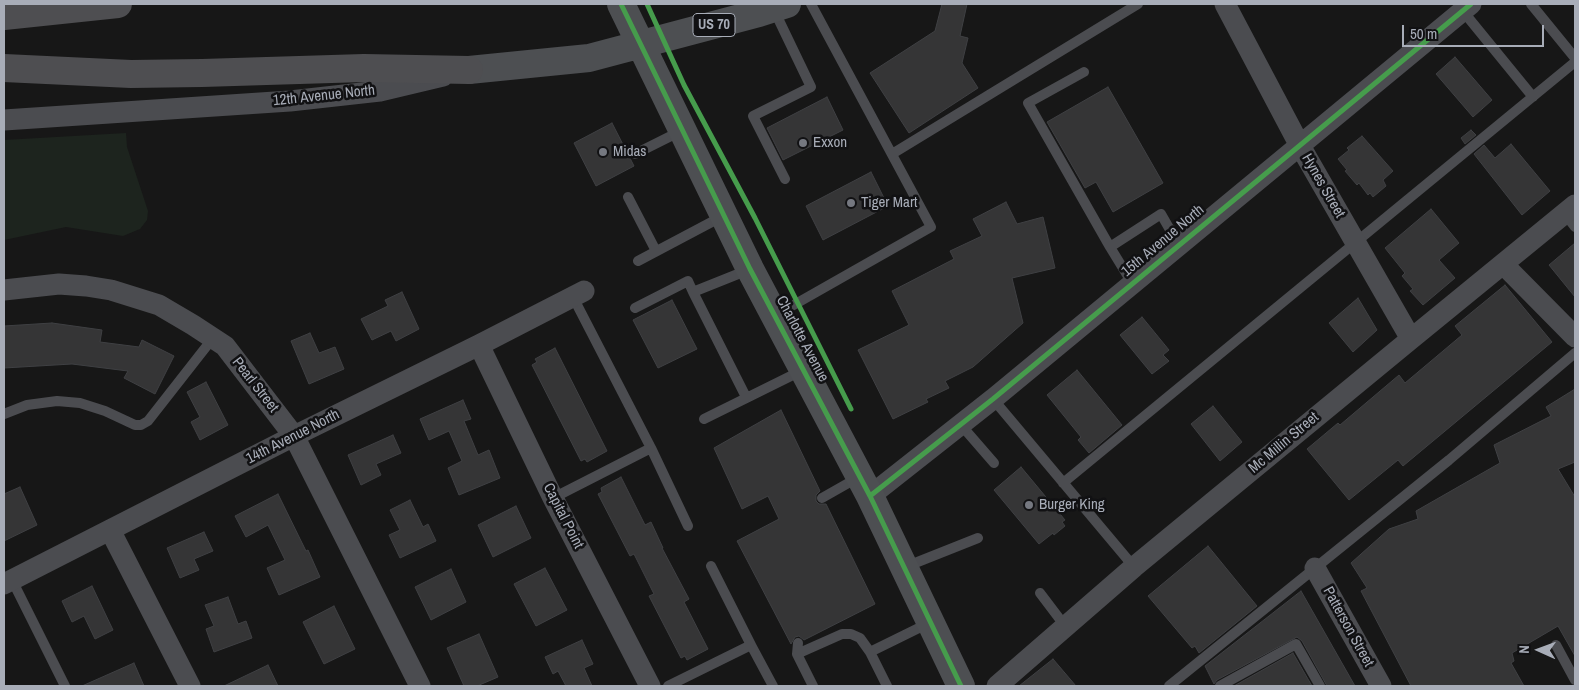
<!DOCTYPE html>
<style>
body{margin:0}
#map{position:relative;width:1579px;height:690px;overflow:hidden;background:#171717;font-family:"Archivo Narrow",sans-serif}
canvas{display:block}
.frame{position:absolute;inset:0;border:5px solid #a8adb8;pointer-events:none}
.north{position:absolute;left:1514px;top:625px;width:50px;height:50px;-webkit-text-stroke:4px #111113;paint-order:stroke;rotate:272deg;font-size:14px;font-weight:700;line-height:20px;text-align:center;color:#a8adb8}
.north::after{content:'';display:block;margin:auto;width:18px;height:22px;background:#a8adb8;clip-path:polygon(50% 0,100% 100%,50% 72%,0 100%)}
.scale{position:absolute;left:1402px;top:25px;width:142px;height:22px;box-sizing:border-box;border:2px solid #a8adb8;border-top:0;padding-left:6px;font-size:15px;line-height:18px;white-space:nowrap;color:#a8adb8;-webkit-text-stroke:4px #111113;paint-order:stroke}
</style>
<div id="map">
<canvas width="1579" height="690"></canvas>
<div class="frame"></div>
<div class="north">N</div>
<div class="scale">50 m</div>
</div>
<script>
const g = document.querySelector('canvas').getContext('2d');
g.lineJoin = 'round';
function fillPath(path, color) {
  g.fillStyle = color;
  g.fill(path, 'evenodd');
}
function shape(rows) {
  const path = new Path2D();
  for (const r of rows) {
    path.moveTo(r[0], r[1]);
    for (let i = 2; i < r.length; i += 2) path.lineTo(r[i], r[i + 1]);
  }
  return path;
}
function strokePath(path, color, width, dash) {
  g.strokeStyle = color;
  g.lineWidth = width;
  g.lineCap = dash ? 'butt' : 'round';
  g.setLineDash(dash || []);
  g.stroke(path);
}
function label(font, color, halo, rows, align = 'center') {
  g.font = font + ' "Archivo Narrow",sans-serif';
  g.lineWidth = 5;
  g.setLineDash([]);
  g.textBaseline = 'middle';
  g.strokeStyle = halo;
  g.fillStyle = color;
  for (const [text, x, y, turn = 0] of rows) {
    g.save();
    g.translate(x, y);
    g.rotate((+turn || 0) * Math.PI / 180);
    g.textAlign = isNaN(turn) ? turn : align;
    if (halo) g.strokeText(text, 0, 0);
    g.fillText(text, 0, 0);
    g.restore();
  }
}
fillPath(shape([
 [126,133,127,147,148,211,147,220,140,229,123,236,66,227,4,240,4,140]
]), '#1d241e');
const building = shape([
 [942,4,967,4,960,36,968,38,962,63,978,88,909,133,870,73,935,31,942,4],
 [1455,57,1492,100,1473,117,1436,74,1455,57],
 [1108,87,1163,183,1113,212,1096,182,1085,188,1047,122,1108,87],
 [827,97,843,130,783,160,767,128,827,97],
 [612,123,634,166,596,186,574,143,612,123],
 [1471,130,1476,135,1465,144,1461,138,1471,130],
 [1362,136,1393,171,1383,180,1386,186,1373,197,1370,193,1368,195,1359,183,1357,185,1345,171,1347,170,1338,159,1349,150,1347,148,1362,136],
 [1511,144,1550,191,1522,215,1474,154,1484,145,1495,158,1511,144],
 [871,172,888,206,823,240,806,206,871,172],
 [1006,202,1017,224,1043,217,1055,268,1012,278,1023,323,973,367,945,381,949,388,926,399,928,402,893,419,858,350,909,325,892,291,954,259,950,251,982,236,973,219,1006,202],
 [1431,209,1459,243,1439,260,1455,278,1423,305,1410,291,1413,289,1402,276,1405,273,1385,248,1431,209],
 [1575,243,1575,297,1549,265,1575,243],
 [1505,285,1552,342,1403,466,1398,460,1349,500,1307,449,1338,423,1340,425,1399,375,1405,383,1462,335,1455,326,1505,285],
 [402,292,419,329,396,341,391,331,372,340,361,319,388,306,385,300,402,292],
 [1358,298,1377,330,1353,352,1329,323,1358,298],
 [672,300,697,349,658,368,633,320,672,300],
 [1142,317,1169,350,1163,355,1169,361,1152,374,1120,335,1142,317],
 [52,323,102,330,100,342,139,347,142,340,174,356,155,394,124,378,128,371,72,364,4,368,4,326,52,323],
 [310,333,319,353,335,347,344,369,309,384,291,341,310,333],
 [555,348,607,451,587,462,585,459,581,461,532,365,537,362,535,359,555,348],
 [1077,370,1122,425,1089,453,1078,440,1081,437,1047,395,1077,370],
 [206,382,228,425,200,440,191,422,200,417,187,392,206,382],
 [1575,389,1575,462,1558,469,1575,497,1575,656,1558,626,1512,653,1514,661,1511,663,1524,686,1411,686,1361,591,1367,588,1351,563,1389,529,1418,519,1416,511,1500,463,1494,445,1551,416,1546,407,1575,389],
 [463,400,471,419,464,421,478,455,489,450,500,478,459,495,448,468,462,461,449,431,429,440,420,419,463,400],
 [1213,406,1242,442,1220,461,1191,424,1213,406],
 [781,410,820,491,816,495,816,501,819,504,826,504,875,604,804,640,799,636,795,637,791,644,737,541,779,519,768,496,742,509,714,448,781,410],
 [393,435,401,453,376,464,381,475,361,485,348,455,393,435],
 [1021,467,1065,520,1062,522,1065,526,1054,535,1053,533,1039,544,994,490,1021,467],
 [621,477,645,525,651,522,663,548,662,548,689,599,684,602,708,649,687,660,685,656,681,658,649,596,654,594,634,554,630,556,598,494,602,492,601,488,621,477],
 [20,487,37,525,4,541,4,494,20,487],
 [278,494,306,551,308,550,320,577,279,595,267,568,285,560,268,525,246,537,235,516,278,494],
 [410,500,423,527,428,524,436,541,400,558,389,535,400,530,390,510,410,500],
 [516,506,531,538,493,557,478,525,516,506],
 [204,532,213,551,194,559,199,570,180,578,167,548,204,532],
 [1208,546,1257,606,1199,653,1195,646,1192,648,1148,596,1208,546],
 [545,568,567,610,536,626,514,584,545,568],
 [451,569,466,602,431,620,415,587,451,569],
 [92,586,113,630,95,639,84,616,72,622,62,601,92,586],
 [1301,591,1355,686,1327,686,1302,641,1297,637,1217,680,1214,684,1205,666,1301,591],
 [228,597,238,624,246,621,252,638,214,652,206,629,214,626,205,605,228,597],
 [334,606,355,649,324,664,303,622,334,606],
 [479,634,498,677,477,686,464,686,447,648,479,634],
 [582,640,593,664,584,668,592,686,566,686,558,671,553,674,545,657,582,640],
 [1293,653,1312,686,1234,686,1293,653],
 [1053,659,1076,686,1019,686,1053,659],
 [134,663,144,686,82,686,134,663],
 [268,665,278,686,224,686,268,665]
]);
fillPath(building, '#353536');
strokePath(building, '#3f4043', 1);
strokePath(shape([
 [1531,4,1575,58],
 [774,10,811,87,753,116,785,179],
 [1462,10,1533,97],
 [1084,72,1028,103,1110,247],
 [635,154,681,131],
 [892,154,1138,4],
 [628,197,656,251],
 [1565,214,1575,227],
 [638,261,723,216],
 [1132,283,1110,247,1161,214,1169,228,1184,240],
 [635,308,688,281,693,292],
 [776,315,931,227,811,4],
 [746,397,693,292,748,270],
 [993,399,1134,567],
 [4,414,27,405,57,401,80,403,105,411,135,425,141,425,148,421,213,338],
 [704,419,803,370],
 [961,425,994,463],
 [651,448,688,526],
 [1063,483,1575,62],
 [553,498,651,448,573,297],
 [822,498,859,477],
 [711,566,751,645],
 [905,567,978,538],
 [12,580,65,686],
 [1040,593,1065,626],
 [798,643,797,654,813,686],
 [1556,645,1575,680],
 [797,654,842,634,851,634,860,638,870,652],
 [668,686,751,645,773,686],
 [887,686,870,652,929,623],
 [1169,686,1449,460,1575,353],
 [1220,686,1296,644,1320,686]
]), '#4b4c50', 10);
strokePath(shape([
 [1225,4,1299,144,1411,339],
 [4,120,290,101,380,91,443,76],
 [1503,264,1575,337],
 [4,290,59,284,86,286,111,290,159,305,193,325,225,346,294,436,420,686],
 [479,345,553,498,650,686],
 [870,496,993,399,1471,4],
 [110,530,190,686],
 [1315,568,1381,686],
 [4,584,294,436,479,345,584,291],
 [997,686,1134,567,1411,339,1575,205]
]), '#4b4c50', 21);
strokePath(shape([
 [621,4,750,269,870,496,961,686],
 [469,70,589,58,759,13,787,4]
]), '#4d4f52', 28);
strokePath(shape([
 [4,16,118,4],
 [4,68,131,74,202,73,364,68,469,70]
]), '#4e4e51', 28);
strokePath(shape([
 [621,4,750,269,870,496,961,686],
 [647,4,684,85,755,218,851,409],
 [870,496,993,399,1471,4]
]), '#469c4c', 5);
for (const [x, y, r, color] of [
 [803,143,5,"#757880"],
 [603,152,5,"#757880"],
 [851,203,5,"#757880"],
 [1029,505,5,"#757880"]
]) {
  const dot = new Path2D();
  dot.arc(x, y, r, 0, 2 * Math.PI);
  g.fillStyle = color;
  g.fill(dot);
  strokePath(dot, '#111113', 2);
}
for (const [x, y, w] of [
 [714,25,42]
]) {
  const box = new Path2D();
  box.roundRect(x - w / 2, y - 11.5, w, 23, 4);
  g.fillStyle = '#111113';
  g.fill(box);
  strokePath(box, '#a8adb8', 1);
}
label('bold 14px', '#a8adb8', null, [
 ["US 70",714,25]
]);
label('15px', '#a8adb8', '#111113', [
 ["12th Avenue North",324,96,-6],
 ["Hynes Street",1323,186,60],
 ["15th Avenue North",1163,241,-40],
 ["Charlotte Avenue",802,339,62],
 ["Pearl Street",255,385,52],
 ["14th Avenue North",293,437,-27],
 ["Mc Millin Street",1284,443,-40],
 ["Capital Point",563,516,63],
 ["Patterson Street",1348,627,61]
]);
label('15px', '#a8adb8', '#111113', [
 ["Exxon",813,143],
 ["Midas",613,152],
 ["Tiger Mart",861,203],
 ["Burger King",1039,505]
], 'left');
</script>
